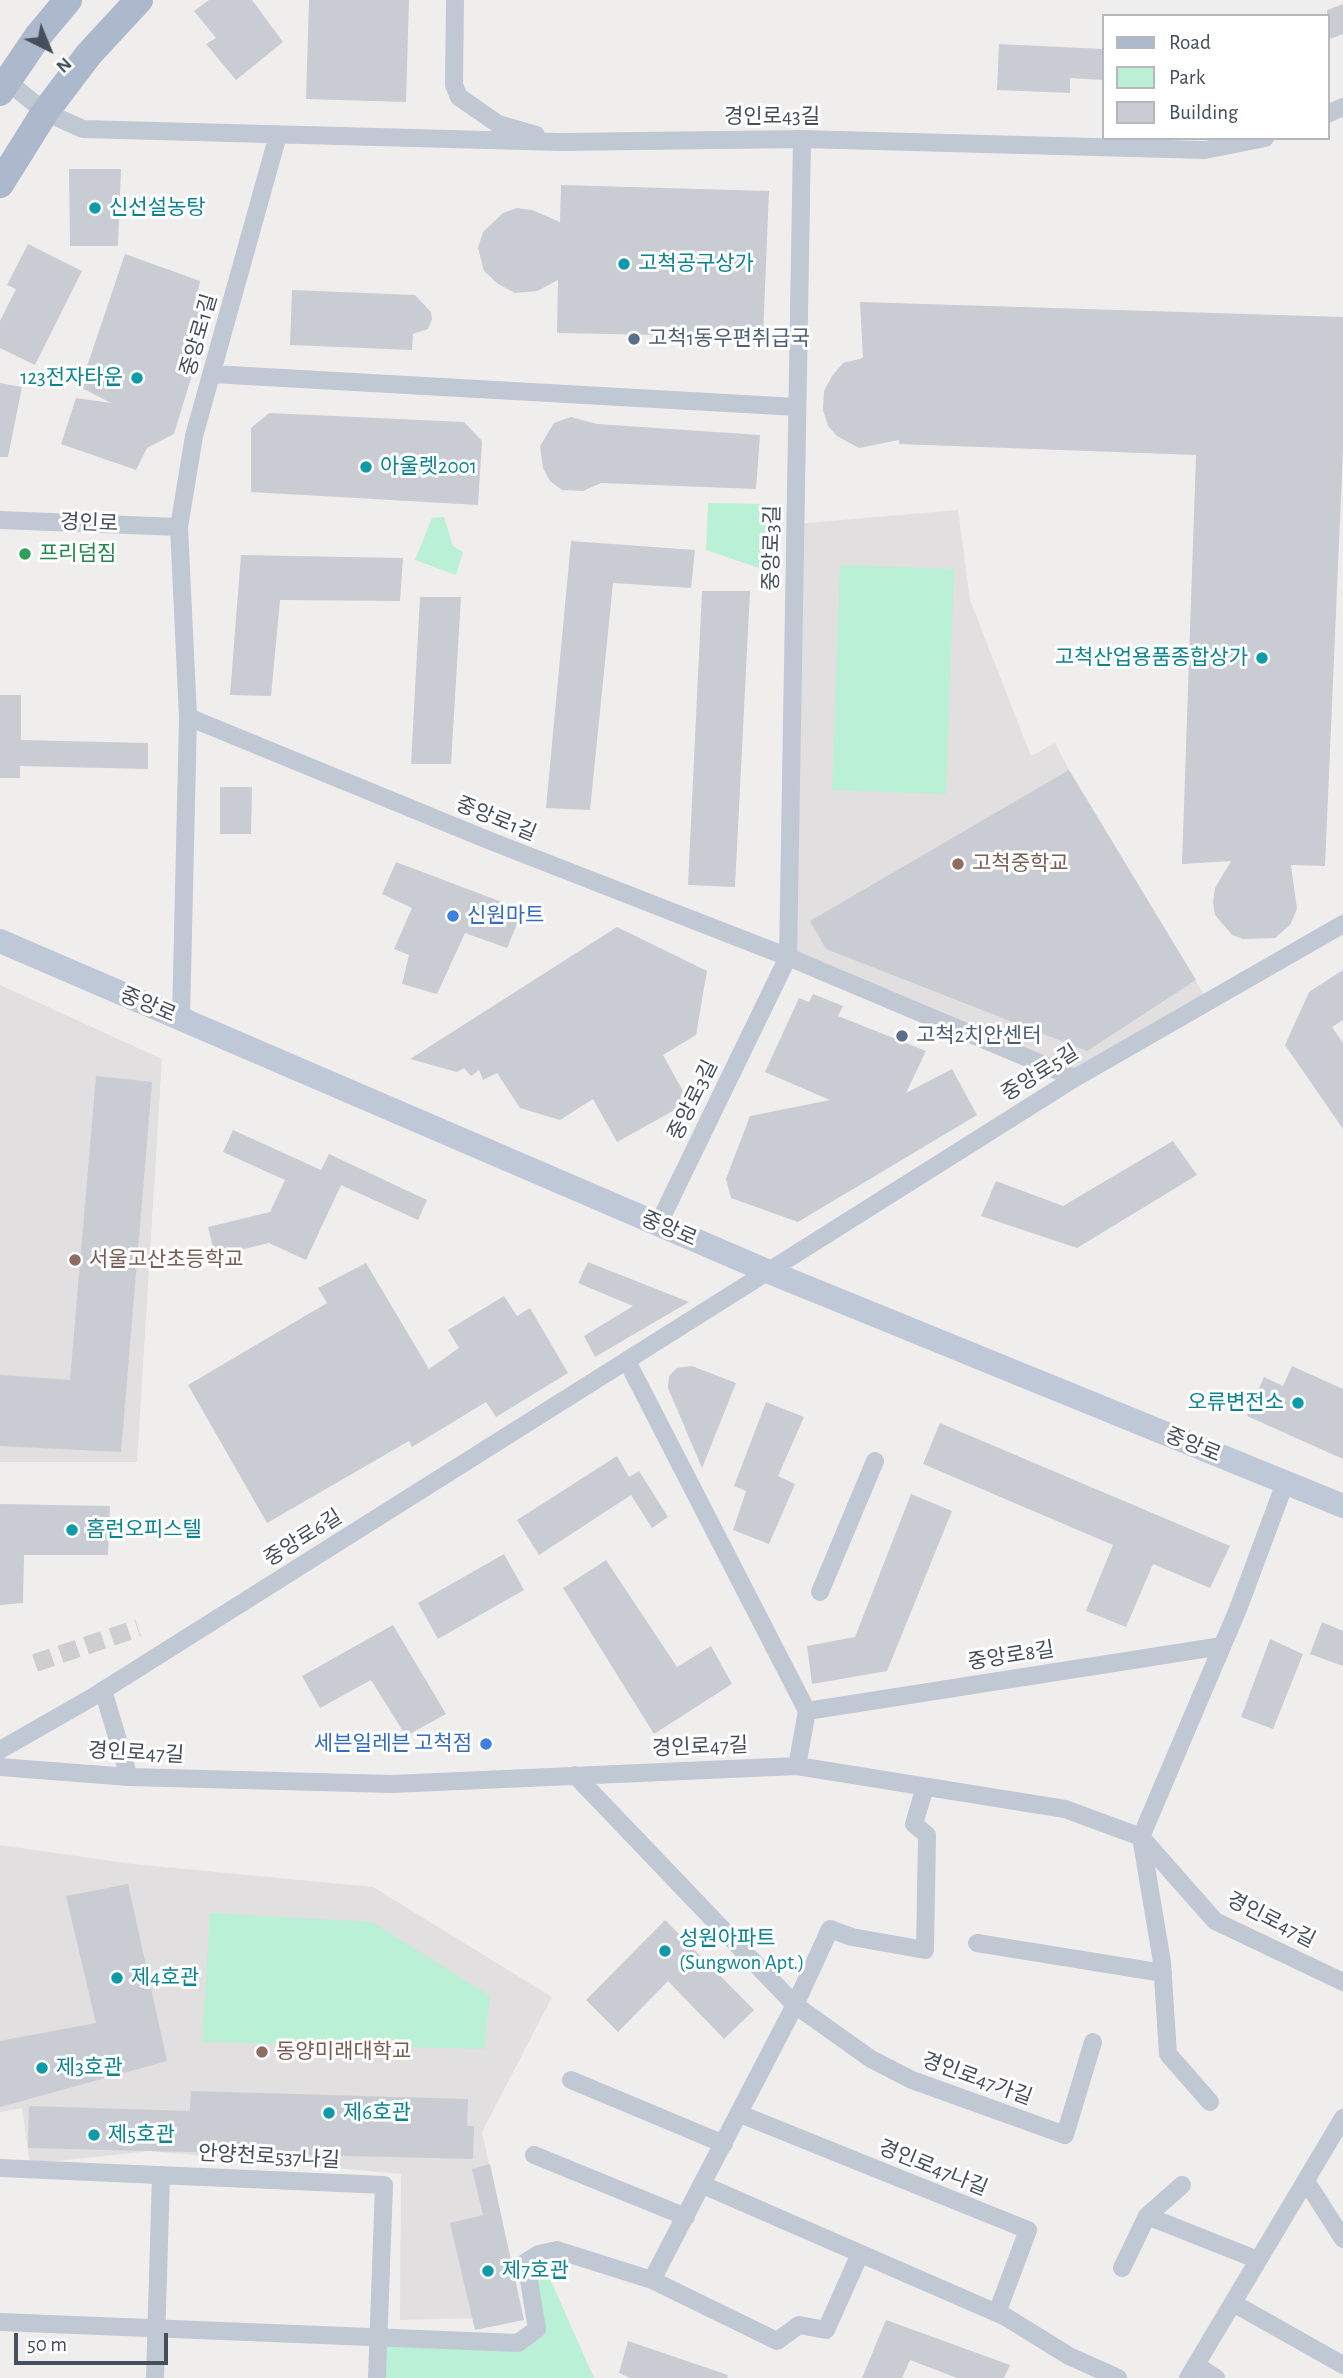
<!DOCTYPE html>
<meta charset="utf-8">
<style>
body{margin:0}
#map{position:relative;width:1343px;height:2378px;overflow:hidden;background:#f0eeed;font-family:"Alegreya Sans",sans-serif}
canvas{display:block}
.legend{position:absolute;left:1102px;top:14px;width:228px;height:126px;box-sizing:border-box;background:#fff;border:2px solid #b5b8bd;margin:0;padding:9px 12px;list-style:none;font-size:21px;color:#454e5b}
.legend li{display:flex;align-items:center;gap:14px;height:35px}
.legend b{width:35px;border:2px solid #b5b8bd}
.north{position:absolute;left:14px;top:14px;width:70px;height:70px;-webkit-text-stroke:5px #fff;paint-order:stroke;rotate:137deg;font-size:19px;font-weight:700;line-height:28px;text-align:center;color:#454e5b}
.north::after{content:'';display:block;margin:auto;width:24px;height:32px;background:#454e5b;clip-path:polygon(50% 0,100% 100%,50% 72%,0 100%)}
.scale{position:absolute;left:14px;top:2333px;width:154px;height:32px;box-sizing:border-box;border:4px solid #454e5b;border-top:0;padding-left:9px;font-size:21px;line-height:24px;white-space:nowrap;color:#454e5b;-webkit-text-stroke:5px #fff;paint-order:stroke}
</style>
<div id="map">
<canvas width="1343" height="2378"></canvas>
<ul class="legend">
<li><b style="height:9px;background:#acb9cd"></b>Road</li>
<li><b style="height:19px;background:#baf0d5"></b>Park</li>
<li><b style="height:19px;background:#c9ccd3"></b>Building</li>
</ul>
<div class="north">N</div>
<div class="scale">50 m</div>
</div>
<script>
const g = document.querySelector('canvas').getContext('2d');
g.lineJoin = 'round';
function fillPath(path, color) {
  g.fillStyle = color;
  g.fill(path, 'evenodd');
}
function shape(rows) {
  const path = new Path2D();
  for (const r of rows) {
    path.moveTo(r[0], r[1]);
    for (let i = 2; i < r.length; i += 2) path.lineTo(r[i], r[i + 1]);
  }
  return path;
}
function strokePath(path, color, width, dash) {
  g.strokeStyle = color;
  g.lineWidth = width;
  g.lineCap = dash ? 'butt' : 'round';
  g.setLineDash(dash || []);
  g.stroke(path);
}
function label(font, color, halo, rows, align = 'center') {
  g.font = font + ' "Alegreya Sans","Noto Sans KR",sans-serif';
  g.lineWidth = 6;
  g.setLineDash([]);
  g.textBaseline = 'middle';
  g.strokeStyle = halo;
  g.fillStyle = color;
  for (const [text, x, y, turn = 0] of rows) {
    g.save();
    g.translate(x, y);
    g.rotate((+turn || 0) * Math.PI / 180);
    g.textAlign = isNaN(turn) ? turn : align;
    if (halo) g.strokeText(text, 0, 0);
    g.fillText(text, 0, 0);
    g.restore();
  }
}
fillPath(shape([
 [958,510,970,600,1031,756,1055,743,1069,770,1208,1001,1075,1078,788,957,795,524],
 [0,985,162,1059,137,1462,0,1462],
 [0,1845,133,1864,373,1887,552,1997,482,2132,523,2317,400,2320,401,2174,150,2151,30,2164,22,2108,0,2112]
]), '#e1dfdf');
fillPath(shape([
 [708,503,767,504,765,570,706,550],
 [444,517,453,546,463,552,456,575,415,560,432,518],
 [840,565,954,569,946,794,832,790],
 [210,1913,372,1922,490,1996,484,2049,202,2042],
 [539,2254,594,2378,377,2378,379,2336,518,2343,537,2329,526,2262]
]), '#baf0d5');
fillPath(shape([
 [209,0,252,0,283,42,236,80,206,44,216,38,194,11],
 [309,0,409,0,406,102,306,99],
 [1343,4,1343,34,1327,40,1327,10],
 [999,44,1103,49,1103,80,1070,78,1070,93,997,90],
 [69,169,121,169,118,246,70,246],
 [561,185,769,191,763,337,557,333,558,280,537,291,515,293,498,284,484,271,478,248,483,232,503,213,517,208,532,210,560,222],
 [28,244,82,271,35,365,0,348,0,321,16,289,7,285],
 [125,254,200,281,196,301,208,322,174,434,147,448,136,470,61,444,76,398,111,403,80,387],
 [292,290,415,295,431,312,432,319,428,329,413,334,412,350,290,345],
 [860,302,1343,317,1343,451,1325,866,1291,865,1297,909,1290,925,1275,938,1243,939,1232,935,1215,915,1213,902,1215,888,1231,861,1182,864,1196,455,899,444,899,440,859,448,837,436,828,426,823,410,824,391,832,376,843,363,863,358],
 [0,383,22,387,8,457,0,457],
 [269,413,464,422,482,441,478,505,251,492,251,428],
 [571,417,597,424,760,435,756,489,601,483,583,491,562,490,550,481,543,468,540,446,554,423],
 [571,541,695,550,691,588,613,583,590,810,546,808],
 [241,555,403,558,400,601,280,600,271,696,230,695],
 [702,591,750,591,735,887,688,885],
 [420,597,461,597,451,764,411,764],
 [0,695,21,695,21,740,148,743,148,769,20,766,20,778,0,778],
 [1069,770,1196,980,1087,1051,826,949,810,921],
 [220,787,252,787,251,834,220,834],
 [396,862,523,910,507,948,465,933,437,994,402,984,409,955,394,949,412,908,382,894],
 [617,927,707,971,696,1035,663,1055,689,1102,617,1142,593,1099,560,1120,520,1108,497,1073,483,1080,479,1070,471,1076,464,1068,457,1072,410,1059],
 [1343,970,1343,1020,1332,1027,1343,1043,1343,1129,1285,1045,1309,992],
 [813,994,843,1006,838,1016,926,1051,906,1093,952,1069,977,1115,798,1222,731,1198,726,1179,750,1116,830,1100,765,1072,799,998,809,1002],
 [96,1076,152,1082,121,1452,0,1446,0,1375,70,1380],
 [233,1130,321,1170,329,1154,427,1200,418,1220,341,1185,306,1260,269,1243,215,1256,208,1227,270,1212,285,1180,223,1152],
 [1173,1141,1197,1175,1077,1248,981,1216,996,1181,1063,1206],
 [588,1262,689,1302,595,1357,584,1336,633,1306,578,1283],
 [366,1263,429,1369,459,1348,448,1330,504,1296,517,1316,530,1308,568,1373,496,1417,486,1402,412,1447,409,1441,267,1523,188,1385,327,1303,318,1288],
 [692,1366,736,1383,702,1468,668,1388,669,1376,677,1368],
 [1292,1366,1343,1389,1343,1459,1247,1416,1264,1377,1283,1386],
 [766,1402,804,1417,778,1476,795,1484,769,1544,733,1530,746,1491,734,1486],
 [940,1423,1230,1546,1210,1588,1153,1564,1126,1627,1086,1611,1113,1545,923,1464],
 [617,1456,629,1477,639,1471,668,1517,652,1528,631,1495,539,1555,517,1520],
 [911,1494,952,1511,887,1671,812,1684,807,1646,855,1637],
 [0,1504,110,1506,108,1555,24,1555,23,1603,0,1605],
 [504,1554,524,1590,438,1639,418,1603],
 [606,1560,677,1667,711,1646,732,1684,654,1734,563,1588],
 [1322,1622,1343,1631,1343,1666,1310,1654],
 [393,1625,446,1714,406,1736,371,1680,320,1708,302,1676],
 [1270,1639,1303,1654,1273,1729,1241,1717],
 [128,1884,167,2061,0,2107,0,2041,96,2023,66,1896],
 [665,1920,754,2010,724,2039,668,1981,618,2032,586,2000],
 [191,2091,468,2099,467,2126,474,2126,473,2159,28,2148,29,2106,190,2111],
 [490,2164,524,2320,475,2330,450,2223,483,2215,472,2169],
 [886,2320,1010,2365,1004,2378,957,2378,910,2360,902,2378,862,2378],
 [628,2341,728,2375,727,2378,630,2378,619,2373]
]), '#c9ccd3');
strokePath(shape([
 [35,1663,138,1628]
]), '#ceced0', 18, [18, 9]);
strokePath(shape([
 [455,0,454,85,459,97,498,124,536,135],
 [7,81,45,112,83,129,560,142,802,139,1205,150,1265,138],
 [1327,114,1343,107],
 [212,374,797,407],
 [0,520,179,527],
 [188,717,488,840,788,957,1075,1078],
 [181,1019,188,717,179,527,194,436,278,135],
 [658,1225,788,957,802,139],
 [627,1361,807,1711,797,1766],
 [820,1592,875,1461],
 [103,1690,129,1777],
 [807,1711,1222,1646],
 [0,1750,91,1698,1075,1078,1343,924],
 [0,1767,129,1777,392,1784,797,1766,1065,1809,1141,1837,1215,1921,1343,1982],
 [575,1775,795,2005,871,2059,912,2080,1065,2135,1093,2042],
 [977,1943,1163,1973],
 [571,2080,724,2144],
 [1210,2102,1168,2054,1162,1962,1141,1837,1238,1609,1285,1483],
 [740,2114,1028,2230,997,2313],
 [534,2155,686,2217],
 [0,2168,384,2185,377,2378],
 [1306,2181,1343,2239],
 [703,2185,1006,2317,1069,2356,1118,2378],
 [1147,2216,1258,2260],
 [1122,2268,1147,2216,1182,2185],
 [652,2280,795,2005,830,1929,852,1937,925,1950,927,1835,914,1824,925,1787],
 [1233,2303,1343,2365],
 [0,2322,518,2343,537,2329,526,2262,539,2254,557,2250,652,2280,777,2341,799,2325,826,2330,860,2254],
 [1196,2365,1216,2378],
 [155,2378,161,2175],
 [1188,2378,1343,2118]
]), '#c0c8d3', 18);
strokePath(shape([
 [0,941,767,1271,1343,1506]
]), '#bfc8d7', 24);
strokePath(shape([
 [0,92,38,36,68,0],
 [0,184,45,112,89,54,139,0]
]), '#acb9cd', 28);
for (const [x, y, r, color] of [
 [95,208,7,"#0f9aa8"],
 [624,264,7,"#0f9aa8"],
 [634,339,7,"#5c6f8a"],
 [137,378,7,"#0f9aa8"],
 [366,467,7,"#0f9aa8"],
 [25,554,7,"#2e9e5b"],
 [1262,658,7,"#0f9aa8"],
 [958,864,7,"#8d6e63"],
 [453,916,7,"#3f7fe0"],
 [902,1036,7,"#5c6f8a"],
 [75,1260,7,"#8d6e63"],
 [1298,1403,7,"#0f9aa8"],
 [72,1530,7,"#0f9aa8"],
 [486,1744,7,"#3f7fe0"],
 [665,1951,7,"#0f9aa8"],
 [117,1978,7,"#0f9aa8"],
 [262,2052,7,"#8d6e63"],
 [42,2068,7,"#0f9aa8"],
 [329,2113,7,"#0f9aa8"],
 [94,2135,7,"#0f9aa8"],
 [488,2271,7,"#0f9aa8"]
]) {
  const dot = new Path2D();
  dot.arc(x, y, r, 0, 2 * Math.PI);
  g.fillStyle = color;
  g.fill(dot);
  strokePath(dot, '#fff', 2.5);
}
label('21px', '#454e5b', '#fff', [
 ["경인로43길",772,117],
 ["중앙로1길",199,335,-74],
 ["경인로",89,523,2],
 ["중앙로3길",772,548,-89],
 ["중앙로1길",496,819,22],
 ["중앙로",148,1005,23],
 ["중앙로5길",1040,1073,-32],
 ["중앙로3길",693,1100,-64],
 ["중앙로",669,1229,23],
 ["중앙로",1193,1445,22],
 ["중앙로6길",303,1538,-32],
 ["중앙로8길",1011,1656,-9],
 ["경인로47길",700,1747,-2],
 ["경인로47길",136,1753,3],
 ["경인로47길",1271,1920,27],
 ["경인로47가길",977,2079,20],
 ["안양천로537나길",269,2157,3],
 ["경인로47나길",933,2168,22]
]);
label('21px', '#0d838f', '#fff', [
 ["신선설농탕",109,208],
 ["고척공구상가",638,264],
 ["123전자타운",123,378,"right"],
 ["아울렛2001",380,467],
 ["고척산업용품종합상가",1248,658,"right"],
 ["오류변전소",1284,1403,"right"],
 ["홈런오피스텔",86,1530],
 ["성원아파트",679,1939],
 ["(Sungwon Apt.)",679,1963],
 ["제4호관",131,1978],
 ["제3호관",56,2068],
 ["제6호관",343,2113],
 ["제5호관",108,2135],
 ["제7호관",502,2271]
], 'left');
label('21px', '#4e5e75', '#fff', [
 ["고척1동우편취급국",648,339],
 ["고척2치안센터",916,1036]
], 'left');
label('21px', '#27864d', '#fff', [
 ["프리덤짐",39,554]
], 'left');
label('21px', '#785e54', '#fff', [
 ["고척중학교",972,864],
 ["서울고산초등학교",89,1260],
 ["동양미래대학교",276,2052]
], 'left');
label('21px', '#366cbe', '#fff', [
 ["신원마트",467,916],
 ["세븐일레븐 고척점",472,1744,"right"]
], 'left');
</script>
